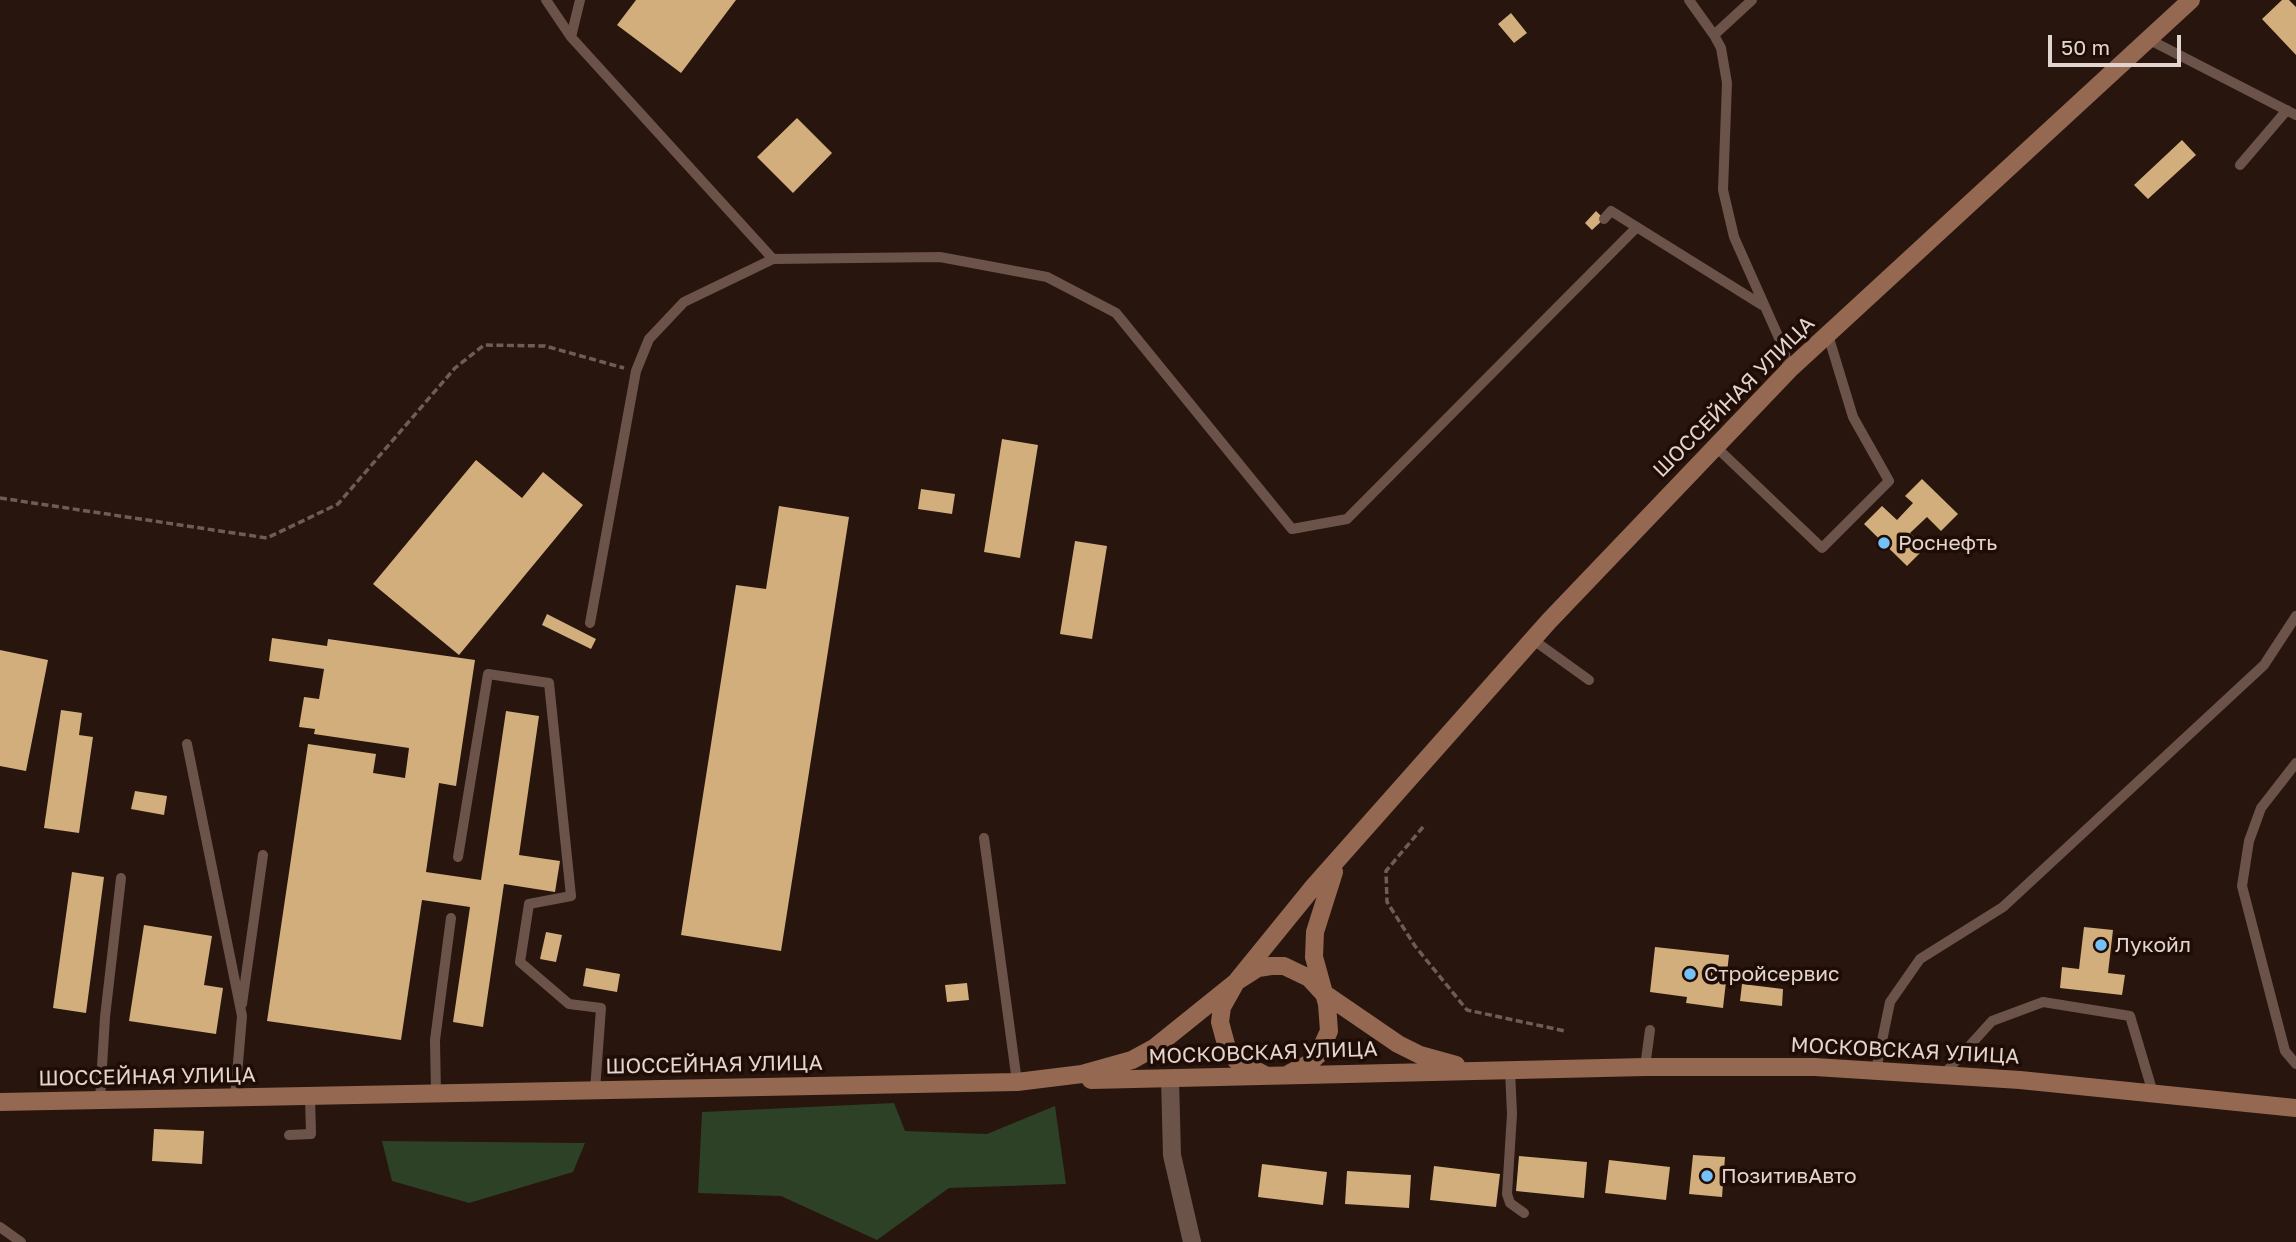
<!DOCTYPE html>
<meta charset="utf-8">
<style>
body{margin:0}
#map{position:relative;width:2296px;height:1242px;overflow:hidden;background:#28150d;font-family:"Golos Text",sans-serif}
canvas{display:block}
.scale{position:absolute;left:2048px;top:35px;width:133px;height:32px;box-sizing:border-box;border:4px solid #e2d4cf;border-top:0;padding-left:9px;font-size:21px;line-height:24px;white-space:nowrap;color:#e2d4cf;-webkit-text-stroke:5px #1e0c05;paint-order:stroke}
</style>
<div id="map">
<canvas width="2296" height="1242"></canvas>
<div class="scale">50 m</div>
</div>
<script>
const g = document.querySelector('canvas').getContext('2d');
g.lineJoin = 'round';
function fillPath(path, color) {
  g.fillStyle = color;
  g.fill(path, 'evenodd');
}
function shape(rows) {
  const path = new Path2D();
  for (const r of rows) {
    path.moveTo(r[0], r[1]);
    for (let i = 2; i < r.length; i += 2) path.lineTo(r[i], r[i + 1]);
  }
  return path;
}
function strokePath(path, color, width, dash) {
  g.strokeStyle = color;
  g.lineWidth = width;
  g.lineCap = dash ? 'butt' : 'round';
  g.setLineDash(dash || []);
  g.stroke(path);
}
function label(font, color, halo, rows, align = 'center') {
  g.font = font + ' "Golos Text",sans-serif';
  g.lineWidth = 7;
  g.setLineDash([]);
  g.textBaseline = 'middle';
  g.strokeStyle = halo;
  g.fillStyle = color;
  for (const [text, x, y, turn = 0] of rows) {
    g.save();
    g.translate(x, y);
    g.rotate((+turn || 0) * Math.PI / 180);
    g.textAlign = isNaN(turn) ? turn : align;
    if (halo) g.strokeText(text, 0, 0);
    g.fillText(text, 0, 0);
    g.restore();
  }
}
fillPath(shape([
 [894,1103,905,1131,987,1134,1055,1106,1066,1184,949,1188,877,1240,781,1196,698,1193,702,1112],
 [382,1141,585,1143,573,1172,469,1203,392,1181]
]), '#2c4125');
fillPath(shape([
 [636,0,736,0,681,73,617,25],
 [2282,0,2289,0,2296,7,2296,55,2262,19],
 [1511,13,1527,33,1514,43,1498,24],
 [797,118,832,153,793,193,757,157],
 [2182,140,2196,155,2148,199,2134,185],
 [1596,211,1604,219,1592,230,1585,223],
 [1002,439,1038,445,1020,558,984,552],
 [476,460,522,498,543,472,583,505,459,655,373,584],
 [1922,479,1958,514,1941,531,1927,517,1910,533,1925,548,1907,566,1864,524,1882,506,1897,520,1913,503,1905,496],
 [921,489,955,494,952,514,918,509],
 [779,506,849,517,781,951,681,935,736,585,766,589],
 [1075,541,1107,546,1092,639,1060,634],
 [547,614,596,639,591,649,542,625],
 [272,638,327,646,328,639,475,660,456,786,439,783,426,872,481,880,506,711,539,716,519,855,560,861,555,892,504,884,483,1027,453,1022,470,907,422,900,401,1040,267,1021,308,744,376,754,373,773,405,778,409,748,314,734,315,729,299,727,304,697,319,699,324,669,269,661],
 [0,650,48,660,26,771,0,766],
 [61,710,82,713,79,735,93,737,79,833,44,828],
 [135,791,167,796,164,815,131,809],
 [72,872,104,877,86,1013,53,1008],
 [144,925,212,936,204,985,223,988,216,1034,129,1021],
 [2084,927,2113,930,2108,973,2125,975,2122,995,2060,988,2062,967,2079,969],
 [546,932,562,935,556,962,540,959],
 [1655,947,1729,955,1723,1008,1686,1003,1687,997,1650,992],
 [586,968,620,974,617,992,583,986],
 [967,983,969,1000,947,1002,945,985],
 [1742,984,1783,989,1782,1006,1740,1001],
 [154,1129,204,1131,202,1164,152,1161],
 [1693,1155,1725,1157,1722,1197,1689,1194],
 [1519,1156,1587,1162,1584,1198,1516,1191],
 [1609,1160,1670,1167,1666,1200,1605,1193],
 [1262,1164,1327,1172,1323,1205,1258,1197],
 [1434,1166,1500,1174,1496,1207,1430,1200],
 [1347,1171,1411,1175,1409,1208,1345,1204]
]), '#d3ae7d');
strokePath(shape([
 [0,498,267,538,338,504,455,368,484,345,545,346,624,368],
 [1423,827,1386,871,1387,902,1415,946,1467,1010,1565,1031]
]), '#6e5d56', 3.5, [7, 3.5]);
strokePath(shape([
 [546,0,571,37,773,259,940,257,1047,277,1116,313,1292,529,1347,519,1637,227],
 [1689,0,1714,35],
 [1752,0,1714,35,1721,48,1727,83,1723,190,1734,237,1783,347,1789,370],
 [571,37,580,0],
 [2148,39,2296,115],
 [2240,165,2287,110],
 [1604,219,1611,211,1762,305],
 [1715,446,1822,548,1889,481,1853,417,1828,335],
 [590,623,636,371,649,339,684,302,773,259],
 [1532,639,1589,680],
 [187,744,242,1016,235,1098],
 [2296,763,2261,808,2249,841,2242,886,2285,1051,2296,1064],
 [984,838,1017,1082],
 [458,857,488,674,549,683,571,896,529,904,520,962,569,1004,601,1008,595,1090],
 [242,1004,263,855],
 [1645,1067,1650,1030],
 [1510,1070,1512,1114,1507,1194,1510,1203,1524,1213],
 [1876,1070,1890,1002,1920,959,2003,907,2264,665,2296,616],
 [1944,1074,1992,1021,2043,1002,2130,1016,2153,1093],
 [436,1094,435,1040,451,918],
 [100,1100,105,1017,121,878],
 [289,1135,311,1134,310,1096],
 [0,1227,21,1242]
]), '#6b534a', 10);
strokePath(shape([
 [1170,1079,1172,1155,1192,1242]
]), '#6b534a', 18);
strokePath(shape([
 [1290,1073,1308,1064,1318,1055,1329,1031,1327,1004,1314,957,1315,932,1334,872],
 [1263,1074,1236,1060,1227,1048,1220,1022,1222,1007,1236,982,1258,968,1271,966,1284,966,1309,978,1322,992,1398,1044,1420,1055,1456,1065],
 [1091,1080,1645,1067,1815,1067,2020,1080,2296,1108],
 [0,1102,1017,1082,1082,1074,1132,1060,1154,1048,1236,982,1314,886,1549,621,1789,370,2191,0]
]), '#956852', 18);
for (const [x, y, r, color] of [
 [1884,543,7,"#75c0f6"],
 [2101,945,7,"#75c0f6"],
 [1690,974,7,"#75c0f6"],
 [1707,1176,7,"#75c0f6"]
]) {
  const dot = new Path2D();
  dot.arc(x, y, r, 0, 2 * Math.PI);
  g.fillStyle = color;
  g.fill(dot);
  strokePath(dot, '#1e0c05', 2.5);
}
label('21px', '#e2d4cf', '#1e0c05', [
 ["ШОССЕЙНАЯ УЛИЦА",1734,397,-45],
 ["МОСКОВСКАЯ УЛИЦА",1905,1051,3],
 ["МОСКОВСКАЯ УЛИЦА",1263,1053,-2],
 ["ШОССЕЙНАЯ УЛИЦА",714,1065,-1],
 ["ШОССЕЙНАЯ УЛИЦА",147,1077,-1]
]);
label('21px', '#e2d4cf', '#1e0c05', [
 ["Роснефть",1898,543],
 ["Лукойл",2115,945],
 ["Стройсервис",1704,974],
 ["ПозитивАвто",1721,1176]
], 'left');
</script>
